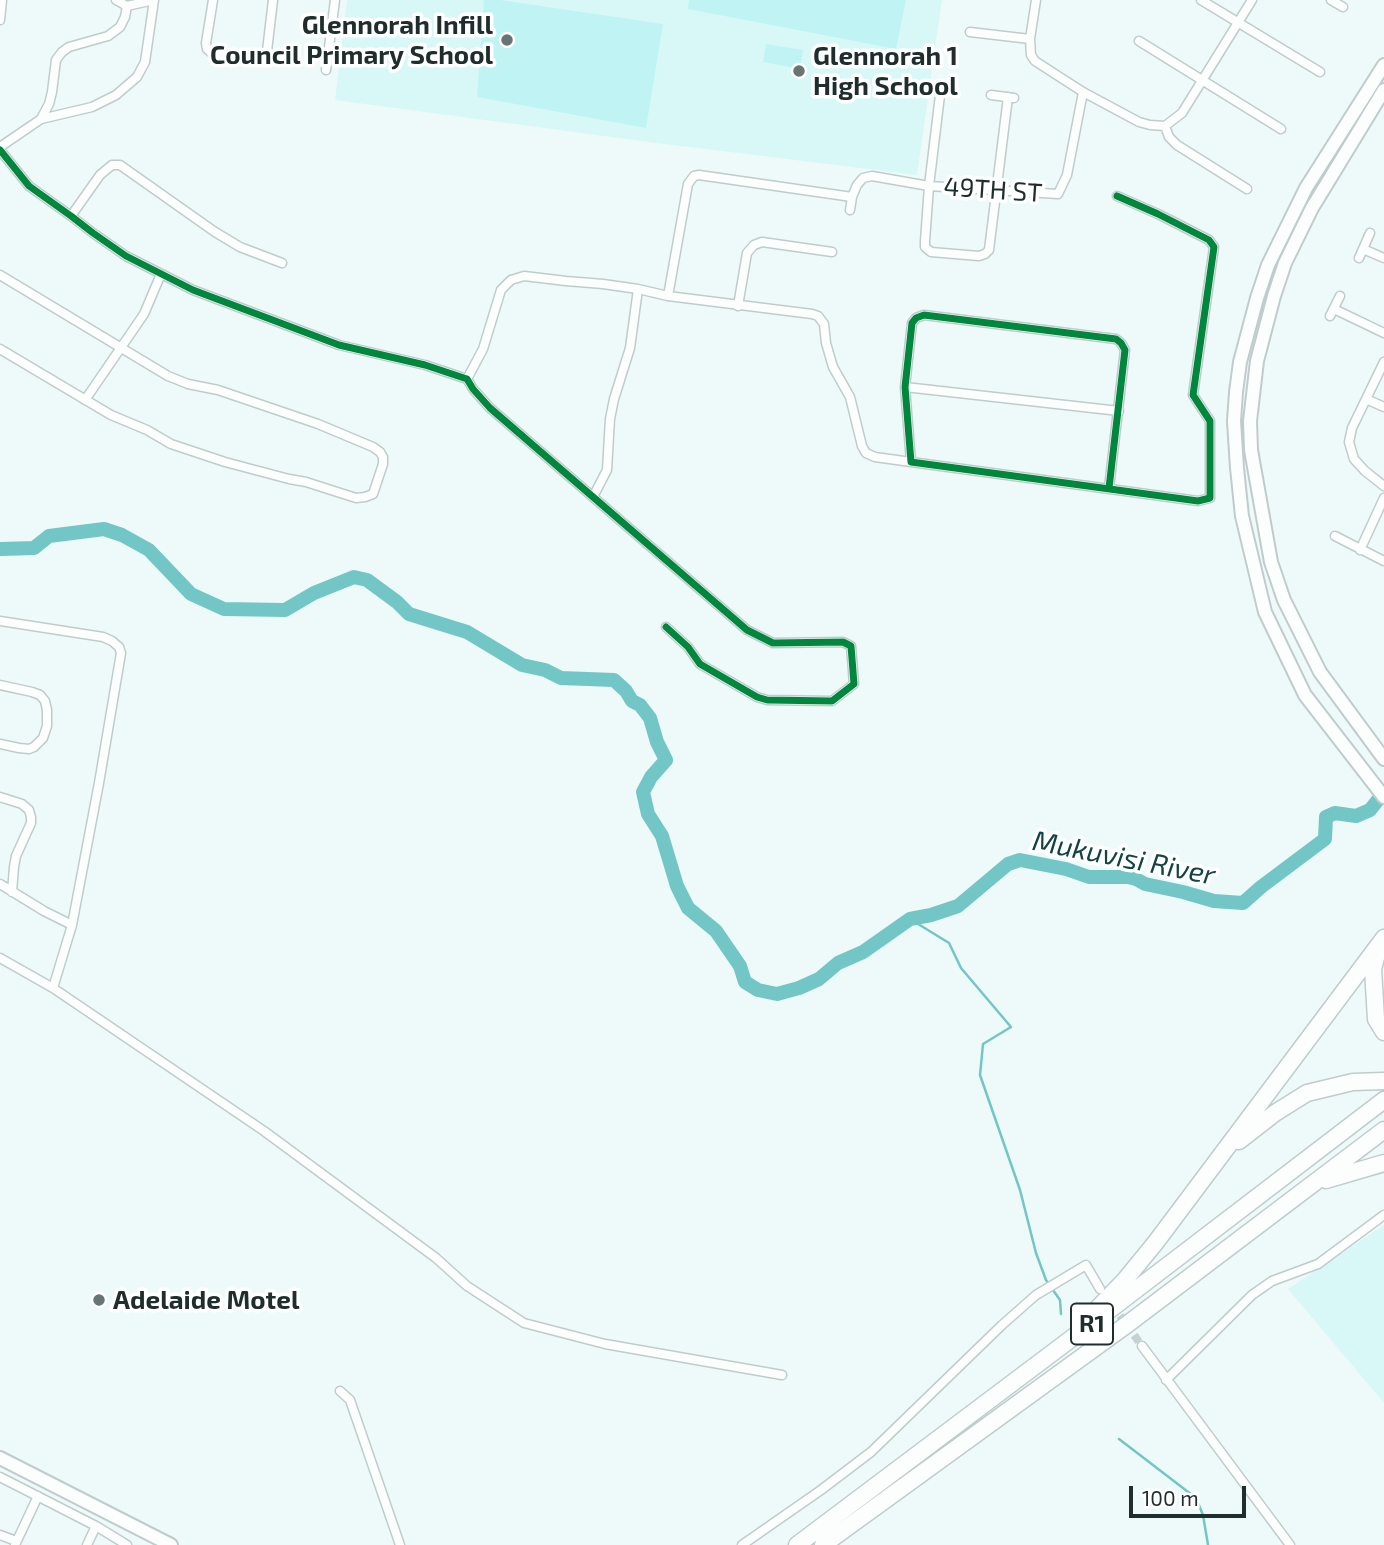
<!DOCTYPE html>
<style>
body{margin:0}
#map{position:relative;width:1384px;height:1545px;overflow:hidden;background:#edfaf9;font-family:"Exo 2",sans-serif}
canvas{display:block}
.scale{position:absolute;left:1129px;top:1486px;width:117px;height:32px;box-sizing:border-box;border:4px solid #1f2d2d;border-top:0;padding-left:9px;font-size:21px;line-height:24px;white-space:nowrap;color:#1f2d2d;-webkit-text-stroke:5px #fff;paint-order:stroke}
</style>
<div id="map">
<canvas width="1384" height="1545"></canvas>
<div class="scale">100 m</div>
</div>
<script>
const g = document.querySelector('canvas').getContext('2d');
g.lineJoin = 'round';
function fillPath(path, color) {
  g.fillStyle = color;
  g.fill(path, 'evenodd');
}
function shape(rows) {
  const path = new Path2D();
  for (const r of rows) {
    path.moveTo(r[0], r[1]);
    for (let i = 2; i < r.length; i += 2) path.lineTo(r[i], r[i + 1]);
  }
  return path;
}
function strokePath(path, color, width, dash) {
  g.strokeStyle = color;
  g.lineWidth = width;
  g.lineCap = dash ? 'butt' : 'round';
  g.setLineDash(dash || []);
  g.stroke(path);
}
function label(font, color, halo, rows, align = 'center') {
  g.font = font + ' "Exo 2",sans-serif';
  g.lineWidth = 7;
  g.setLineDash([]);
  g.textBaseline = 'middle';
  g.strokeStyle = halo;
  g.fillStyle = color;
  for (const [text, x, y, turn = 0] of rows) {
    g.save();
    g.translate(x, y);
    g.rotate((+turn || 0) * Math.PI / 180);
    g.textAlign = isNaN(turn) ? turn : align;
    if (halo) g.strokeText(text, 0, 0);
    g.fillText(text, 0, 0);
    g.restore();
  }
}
fillPath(shape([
 [347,0,942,0,917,175,656,143,335,100],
 [1384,1225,1384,1403,1288,1289]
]), '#d8f8f8');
fillPath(shape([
 [484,0,501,0,663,24,646,128,477,97],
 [689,0,906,0,896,49,688,9],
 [766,44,803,50,800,69,763,62]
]), '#c0f4f4');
strokePath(shape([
 [910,919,949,943,961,968,1011,1027,983,1044,980,1075,1020,1190,1036,1253,1046,1280,1060,1300,1061,1314],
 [1119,1439,1196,1498,1203,1515,1208,1545]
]), '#73c6c6', 2.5);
strokePath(shape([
 [0,549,34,548,49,536,104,529,122,535,149,550,191,594,224,609,285,610,314,593,354,577,367,580,397,602,409,614,467,632,522,665,545,670,561,678,614,680,626,691,632,701,640,705,650,718,657,742,666,760,651,777,643,792,648,814,662,836,677,886,688,908,716,931,740,966,745,982,758,990,777,994,799,988,819,979,838,963,863,952,910,919,931,915,958,906,1008,864,1020,860,1066,869,1089,877,1128,877,1136,879,1145,884,1183,892,1214,901,1243,903,1261,887,1325,839,1326,817,1335,813,1356,816,1370,810,1381,796,1384,796]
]), '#73c6c6', 14);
strokePath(shape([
 [1113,1306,1142,1346]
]), '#c4d1d0', 8, [8, 4]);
const street = shape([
 [213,0,206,43,207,49,213,54,238,58,256,59,264,55,267,51,273,0],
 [1036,0,1030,39,1031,55,1035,61,1083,92,1139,122,1150,125,1165,126,1182,113,1252,0],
 [1201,0,1320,72],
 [1331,0,1343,7],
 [0,20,2,0],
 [970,32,1030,39],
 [1139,41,1281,129],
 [326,70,335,0],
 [941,87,929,186,925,241,925,247,931,252,979,256,985,254,989,250,1008,97],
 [991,95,1014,98],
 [41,119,49,104,52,92,56,60,62,52,69,47,108,36,120,27,125,17,127,6],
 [1165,126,1169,137,1177,145,1247,189],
 [0,147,41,119,92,107,116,95,137,77,145,62,154,0,127,6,116,0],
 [0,150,29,186,71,216,93,233,126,256,193,290,339,345,425,365,467,379,473,389,490,408,747,630,773,643,843,642,851,646,854,684,832,701,767,700,757,697,700,664,688,647,666,627],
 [850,210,852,197,857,185,863,178,872,176,929,186,1058,194,1067,175,1083,92],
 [71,216,100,175,112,165,120,165,215,232,240,247,282,263],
 [1363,249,1384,258],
 [1359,258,1370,233],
 [0,275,168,376,188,384,218,390,318,424,373,447,380,452,383,457,383,464,373,494,365,497,356,498,306,482,289,479,225,462,171,444,147,430,111,415,0,349],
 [668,296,688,184,694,176,699,175,852,197],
 [738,306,747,253,754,245,762,242,832,252],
 [1334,309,1384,333],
 [1330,316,1340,296],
 [1384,362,1352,428,1349,442,1354,459,1365,471,1384,486],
 [467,379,483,349,501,290,511,280,524,276,566,281,603,284,638,289,668,296,812,314,818,316,824,324,826,343,833,367,850,397,862,446,866,453,875,457,911,462],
 [905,387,1119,411],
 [1366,399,1384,407],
 [85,400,144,314,161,274],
 [1109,488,1125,350,1121,343,1116,339,924,315,916,318,912,323,905,387,911,462,1198,501,1210,498,1210,421,1193,395,1214,247,1209,240,1158,214,1117,196],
 [593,497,607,470,610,419,614,399,630,348,638,289],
 [1335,536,1384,561],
 [1360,550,1384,498],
 [0,621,103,637,112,641,119,647,121,653,99,783,72,925,53,988],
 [0,685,32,692,40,695,45,701,47,710,47,726,43,738,34,747,29,749,19,748,0,744],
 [0,797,22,804,29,810,31,817,31,823,16,856,14,867,12,892],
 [0,884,44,911,72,925],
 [0,958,53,988,264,1131,436,1258,467,1286,524,1323,605,1344,782,1375],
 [1142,1346,1290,1545],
 [1166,1380,1252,1295,1272,1281,1318,1264,1384,1215],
 [340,1391,350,1400,400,1545],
 [0,1477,96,1526,127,1545],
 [0,1535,16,1541],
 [15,1545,38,1496],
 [87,1545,96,1526],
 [742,1545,821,1490,871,1452,1002,1325,1036,1295,1086,1265,1100,1289]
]);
const secondary = shape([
 [0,1458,171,1545]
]);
const primary = shape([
 [1384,65,1306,188,1268,265,1257,298,1240,362,1236,392,1234,421,1237,468,1242,516,1265,612,1305,695,1384,797],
 [1384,90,1312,208,1285,263,1274,296,1257,361,1250,421,1251,450,1271,562,1284,600,1320,672,1384,759]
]);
const highway = shape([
 [1378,950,1373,969,1376,1019,1384,1032],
 [1239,1141,1275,1113,1307,1093,1353,1082,1384,1081],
 [1326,1180,1384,1163],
 [1094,1312,1125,1280,1156,1242,1384,938],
 [797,1545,1116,1305,1384,1100],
 [823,1545,1129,1323,1384,1130]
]);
strokePath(street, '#c0cccc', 11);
strokePath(secondary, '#c0cccc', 16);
strokePath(primary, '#c0cccc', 16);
strokePath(highway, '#c0cccc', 19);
strokePath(street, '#fcfefe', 8);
strokePath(secondary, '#fcfefe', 12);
strokePath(primary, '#fcfefe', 12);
strokePath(highway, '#fcfefe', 16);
strokePath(shape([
 [0,150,29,186,71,216,93,233,126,256,193,290,339,345,425,365,467,379,473,389,490,408,747,630,773,643,843,642,851,646,854,684,832,701,767,700,757,697,700,664,688,647,666,627],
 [1109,488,1125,350,1121,343,1116,339,924,315,916,318,912,323,905,387,911,462,1198,501,1210,498,1210,421,1193,395,1214,247,1209,240,1158,214,1117,196]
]), '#00873e', 7);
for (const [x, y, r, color] of [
 [507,40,7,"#677574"],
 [799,71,7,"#677574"],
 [99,1300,7,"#677574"]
]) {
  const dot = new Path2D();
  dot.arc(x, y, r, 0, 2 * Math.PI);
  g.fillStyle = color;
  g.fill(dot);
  strokePath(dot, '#fff', 2.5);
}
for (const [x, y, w] of [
 [1092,1324,42]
]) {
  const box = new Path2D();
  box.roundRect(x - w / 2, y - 20.5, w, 41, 5);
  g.fillStyle = '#fff';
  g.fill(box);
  strokePath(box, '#1f2d2d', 2);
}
label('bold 24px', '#1f2d2d', null, [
 ["R1",1092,1324]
]);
label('bold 26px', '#1f2d2d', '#fff', [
 ["Glennorah Infill",493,25,"right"],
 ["Council Primary School",493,55,"right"],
 ["Glennorah 1",813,56],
 ["High School",813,86],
 ["Adelaide Motel",113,1300]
], 'left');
label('26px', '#1f2d2d', '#fff', [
 ["49TH ST",993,190,4]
]);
label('italic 28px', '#124444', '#fff', [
 ["Mukuvisi River",1124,858,11]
]);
</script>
